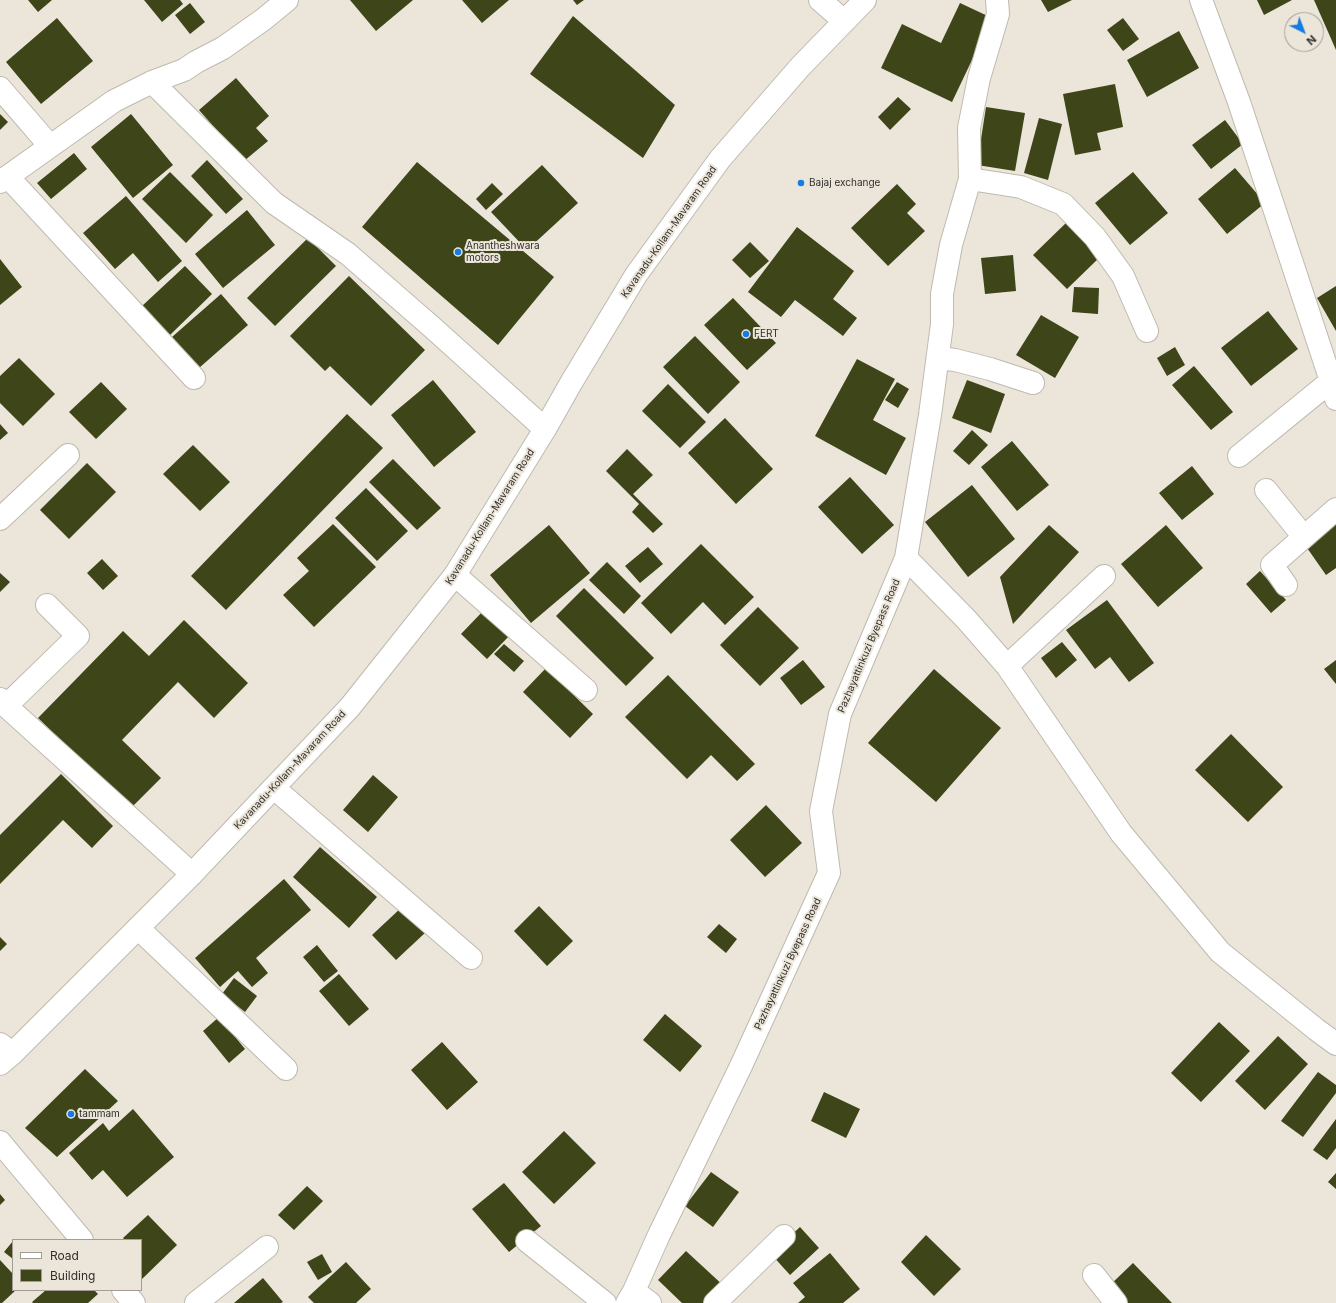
<!DOCTYPE html>
<style>
body{margin:0}
#map{position:relative;width:1336px;height:1303px;overflow:hidden;background:#ebe5da;font-family:Inter,sans-serif}
canvas{display:block}
.legend{position:absolute;left:12px;top:1239px;width:130px;height:52px;box-sizing:border-box;background:#ebe5da;border:1px solid #a19c94;margin:0;padding:5px 7px;list-style:none;font-size:12px;color:#312e2a}
.legend li{display:flex;align-items:center;gap:8px;height:20px}
.legend b{width:20px;border:1px solid #a19c94}
.north{position:absolute;left:1284px;top:12px;width:40px;height:40px;box-sizing:border-box;background:#ebe5da;border:1px solid #a19c94;border-radius:50%;rotate:138deg;font-size:11px;font-weight:700;line-height:16px;text-align:center;color:#312e2a}
.north::after{content:'';display:block;margin:auto;width:14px;height:18px;background:#147ce4;clip-path:polygon(50% 0,100% 100%,50% 72%,0 100%)}
</style>
<div id="map">
<canvas width="1336" height="1303"></canvas>
<ul class="legend">
<li><b style="height:5px;background:#fff"></b>Road</li>
<li><b style="height:11px;background:#3e4518"></b>Building</li>
</ul>
<div class="north">N</div>
</div>
<script>
const g = document.querySelector('canvas').getContext('2d');
g.lineJoin = 'round';
function fillPath(path, color) {
  g.fillStyle = color;
  g.fill(path, 'evenodd');
}
function shape(rows) {
  const path = new Path2D();
  for (const r of rows) {
    path.moveTo(r[0], r[1]);
    for (let i = 2; i < r.length; i += 2) path.lineTo(r[i], r[i + 1]);
  }
  return path;
}
function strokePath(path, color, width, dash) {
  g.strokeStyle = color;
  g.lineWidth = width;
  g.lineCap = dash ? 'butt' : 'round';
  g.setLineDash(dash || []);
  g.stroke(path);
}
function label(font, color, halo, rows, align = 'center') {
  g.font = font + ' Inter,sans-serif';
  g.lineWidth = 4;
  g.setLineDash([]);
  g.textBaseline = 'middle';
  g.strokeStyle = halo;
  g.fillStyle = color;
  for (const [text, x, y, turn = 0] of rows) {
    g.save();
    g.translate(x, y);
    g.rotate((+turn || 0) * Math.PI / 180);
    g.textAlign = isNaN(turn) ? turn : align;
    if (halo) g.strokeText(text, 0, 0);
    g.fillText(text, 0, 0);
    g.restore();
  }
}
fillPath(shape([
 [28,0,52,0,38,12],
 [144,0,180,0,183,4,162,22],
 [350,0,413,0,376,31],
 [462,0,509,0,482,23],
 [573,0,584,0,577,5],
 [1041,0,1072,0,1048,12],
 [1257,0,1292,0,1264,15],
 [1314,0,1336,0,1336,50],
 [190,3,205,22,190,34,175,15],
 [960,3,992,18,952,102,881,68,902,24,941,43],
 [573,16,675,105,643,158,530,74],
 [57,18,93,61,41,104,6,62],
 [1123,18,1139,39,1123,51,1107,30],
 [1179,31,1199,68,1147,97,1127,60],
 [236,78,269,116,256,128,268,141,244,161,199,110],
 [1115,84,1123,127,1097,133,1101,150,1075,155,1063,94],
 [898,97,911,109,890,130,878,117],
 [986,107,1025,113,1015,171,977,165],
 [0,114,8,122,0,130],
 [131,114,173,165,133,198,91,147],
 [1039,118,1062,124,1048,180,1024,173],
 [1225,120,1243,144,1211,169,1192,145],
 [74,153,87,169,51,199,37,183],
 [207,160,243,199,226,214,191,176],
 [417,162,554,277,498,345,362,227],
 [542,165,578,203,527,250,491,212],
 [1235,168,1265,203,1227,234,1198,199],
 [170,172,213,215,186,243,142,199],
 [1133,172,1168,213,1130,245,1095,203],
 [492,183,503,194,486,210,476,199],
 [897,184,916,204,907,213,925,231,888,266,851,228],
 [126,196,182,261,158,282,133,253,115,269,83,233],
 [247,210,275,245,223,288,195,254],
 [1068,221,1101,256,1067,289,1033,255],
 [797,227,854,271,833,299,857,318,843,336,795,300,781,317,748,292],
 [308,238,336,266,275,326,247,298],
 [750,242,769,261,750,278,732,260],
 [1013,255,1016,291,985,294,981,258],
 [0,259,22,287,0,305],
 [185,266,212,294,170,335,142,306],
 [349,276,425,350,371,406,330,366,325,371,290,336],
 [1336,286,1336,331,1317,298],
 [1074,287,1099,288,1098,314,1072,312],
 [221,294,248,325,199,368,172,337],
 [733,298,776,343,747,370,704,325],
 [1268,311,1298,349,1251,386,1221,348],
 [1041,315,1079,337,1055,378,1016,355],
 [695,336,740,382,708,414,663,367],
 [1175,347,1185,365,1167,376,1157,358],
 [19,358,55,394,23,426,0,403,0,376],
 [857,359,895,379,873,420,906,438,886,475,815,436],
 [1194,366,1233,412,1211,430,1172,385],
 [433,380,476,432,434,467,391,415],
 [967,380,1005,394,991,433,952,418],
 [101,382,127,409,96,439,69,412],
 [897,382,909,389,898,408,885,400],
 [668,384,706,422,680,448,642,411],
 [347,414,383,448,226,610,191,576],
 [725,418,773,469,736,504,688,453],
 [0,424,8,433,0,440],
 [972,430,988,445,969,465,953,451],
 [1012,441,1049,485,1017,511,981,467],
 [193,445,230,482,200,511,163,474],
 [627,449,653,475,633,494,663,524,653,533,632,512,639,504,606,471],
 [393,459,441,508,417,530,369,482],
 [87,463,116,492,69,539,40,510],
 [1192,466,1214,494,1182,520,1159,493],
 [850,477,894,525,862,554,818,507],
 [972,485,1015,539,968,577,925,522],
 [366,488,408,531,377,561,335,518],
 [1336,522,1336,568,1326,575,1305,545],
 [333,524,376,567,314,627,283,595,309,571,297,558],
 [549,525,590,573,531,623,490,575],
 [1049,525,1079,552,1013,624,1000,577],
 [1166,525,1203,568,1158,607,1121,564],
 [701,544,754,597,725,625,703,602,671,634,641,603],
 [648,547,663,564,640,583,625,566],
 [102,559,118,576,103,590,87,573],
 [607,562,641,596,624,614,589,580],
 [1260,571,1286,600,1271,613,1246,584],
 [0,573,10,582,0,592],
 [584,588,654,658,626,686,556,616],
 [1107,600,1154,663,1129,682,1110,657,1095,669,1066,630],
 [758,607,799,648,760,686,720,645],
 [484,610,510,635,487,659,461,634],
 [184,620,248,683,214,718,178,682,122,740,161,778,131,808,38,718,123,631,149,656],
 [1062,642,1077,660,1056,678,1041,658],
 [504,644,524,661,514,672,494,654],
 [803,660,825,687,801,705,780,678],
 [1336,660,1336,684,1324,669],
 [546,668,593,714,570,738,523,692],
 [934,669,1001,728,936,802,868,743],
 [668,675,755,764,737,781,711,755,687,779,625,717],
 [1231,734,1283,787,1248,822,1195,770],
 [61,774,113,826,92,848,63,820,0,884,0,835],
 [373,775,398,797,368,832,343,810],
 [766,805,802,843,765,877,730,840],
 [320,847,377,897,349,928,293,877],
 [284,879,311,910,256,958,268,973,252,987,238,971,220,987,195,958],
 [539,906,573,941,547,966,514,931],
 [402,907,426,932,396,960,372,935],
 [719,924,737,939,726,953,707,937],
 [0,937,7,944,0,951],
 [317,945,338,971,324,982,303,957],
 [339,974,369,1009,349,1026,319,991],
 [234,978,257,996,245,1012,222,994],
 [665,1014,702,1046,680,1072,643,1040],
 [219,1017,245,1049,229,1063,203,1031],
 [1219,1022,1250,1051,1201,1102,1171,1073],
 [1278,1036,1308,1064,1265,1110,1235,1081],
 [442,1042,478,1082,447,1110,411,1070],
 [85,1069,118,1101,57,1157,25,1128],
 [1318,1072,1336,1085,1336,1093,1303,1137,1281,1121],
 [824,1092,860,1109,846,1138,811,1121],
 [133,1109,174,1157,127,1197,103,1170,92,1180,69,1153,103,1123,109,1131],
 [1336,1119,1336,1148,1327,1160,1313,1150],
 [564,1131,596,1163,554,1204,522,1172],
 [711,1172,739,1192,713,1227,685,1206],
 [1336,1173,1336,1189,1328,1182],
 [504,1183,541,1226,509,1252,472,1209],
 [307,1186,323,1201,294,1230,278,1215],
 [0,1194,5,1200,0,1205],
 [148,1215,177,1245,141,1280,141,1240,125,1240,123,1238],
 [800,1227,819,1248,790,1275,771,1254],
 [926,1235,961,1269,934,1296,901,1262],
 [13,1241,13,1259,4,1252],
 [686,1251,725,1287,709,1303,682,1303,658,1280],
 [830,1253,860,1289,843,1303,798,1303,805,1297,793,1283],
 [322,1254,332,1272,318,1280,307,1262],
 [0,1260,13,1274,13,1290,16,1290,2,1303,0,1303],
 [346,1262,371,1289,356,1303,314,1303,308,1297],
 [1133,1263,1172,1303,1126,1303,1109,1286],
 [263,1278,283,1302,281,1303,234,1303],
 [46,1290,94,1290,98,1294,88,1303,33,1303,32,1302]
]), '#3e4518');
const minor = shape([
 [820,0,844,21],
 [1201,0,1239,102,1331,381,1336,399],
 [152,82,274,203,348,254,433,328,545,429],
 [0,88,50,146],
 [8,177,194,378],
 [970,179,1021,187,1063,204,1095,237,1123,276,1147,331],
 [0,182,114,101,152,82,184,70,196,62,223,48,264,19,287,0],
 [938,358,955,360,990,369,1033,383],
 [1239,456,1331,381],
 [1266,490,1304,537],
 [0,519,68,455],
 [906,558,966,619,1007,666,1121,833,1220,952,1317,1030,1336,1044],
 [455,575,586,690],
 [1286,585,1272,565,1336,509],
 [1007,666,1104,576],
 [0,699,6,706,192,874],
 [6,706,78,636,47,605],
 [274,788,471,958],
 [138,928,286,1069],
 [0,1044,13,1053],
 [0,1142,82,1240],
 [527,1241,605,1303],
 [1094,1275,1116,1303],
 [123,1290,134,1303],
 [634,1291,650,1303],
 [196,1303,267,1247],
 [627,1303,634,1291,658,1237,741,1066,829,873,821,811,840,714,906,558,930,415,942,324,942,294,951,245,970,179,969,128,979,78,998,14,997,0],
 [715,1303,784,1236]
]);
const major = shape([
 [0,1064,13,1053,192,874,350,707,455,575,545,429,571,383,636,275,720,159,800,67,865,0]
]);
strokePath(minor, '#bfbaaf', 24);
strokePath(major, '#bfbaaf', 24);
strokePath(minor, '#fff', 22);
strokePath(major, '#fff', 22);
for (const [x, y, r, color] of [
 [801,183,4,"#147ce4"],
 [458,252,4,"#147ce4"],
 [746,334,4,"#147ce4"],
 [71,1114,4,"#147ce4"]
]) {
  const dot = new Path2D();
  dot.arc(x, y, r, 0, 2 * Math.PI);
  g.fillStyle = color;
  g.fill(dot);
  strokePath(dot, '#ebe5da', 1.5);
}
label('10px', '#312e2a', '#ebe5da', [
 ["Bajaj exchange",809,183],
 ["Anantheshwara",466,246],
 ["motors",466,258],
 ["FERT",754,334],
 ["tammam",79,1114]
], 'left');
label('10px', '#312e2a', '#ebe5da', [
 ["Kavanadu-Kollam-Mavaram Road",669,232,-55],
 ["Kavanadu-Kollam-Mavaram Road",490,517,-58],
 ["Pazhayattinkuzi Byepass Road",869,646,-67],
 ["Kavanadu-Kollam-Mavaram Road",290,770,-47],
 ["Pazhayattinkuzi Byepass Road",788,964,-65]
]);
</script>
